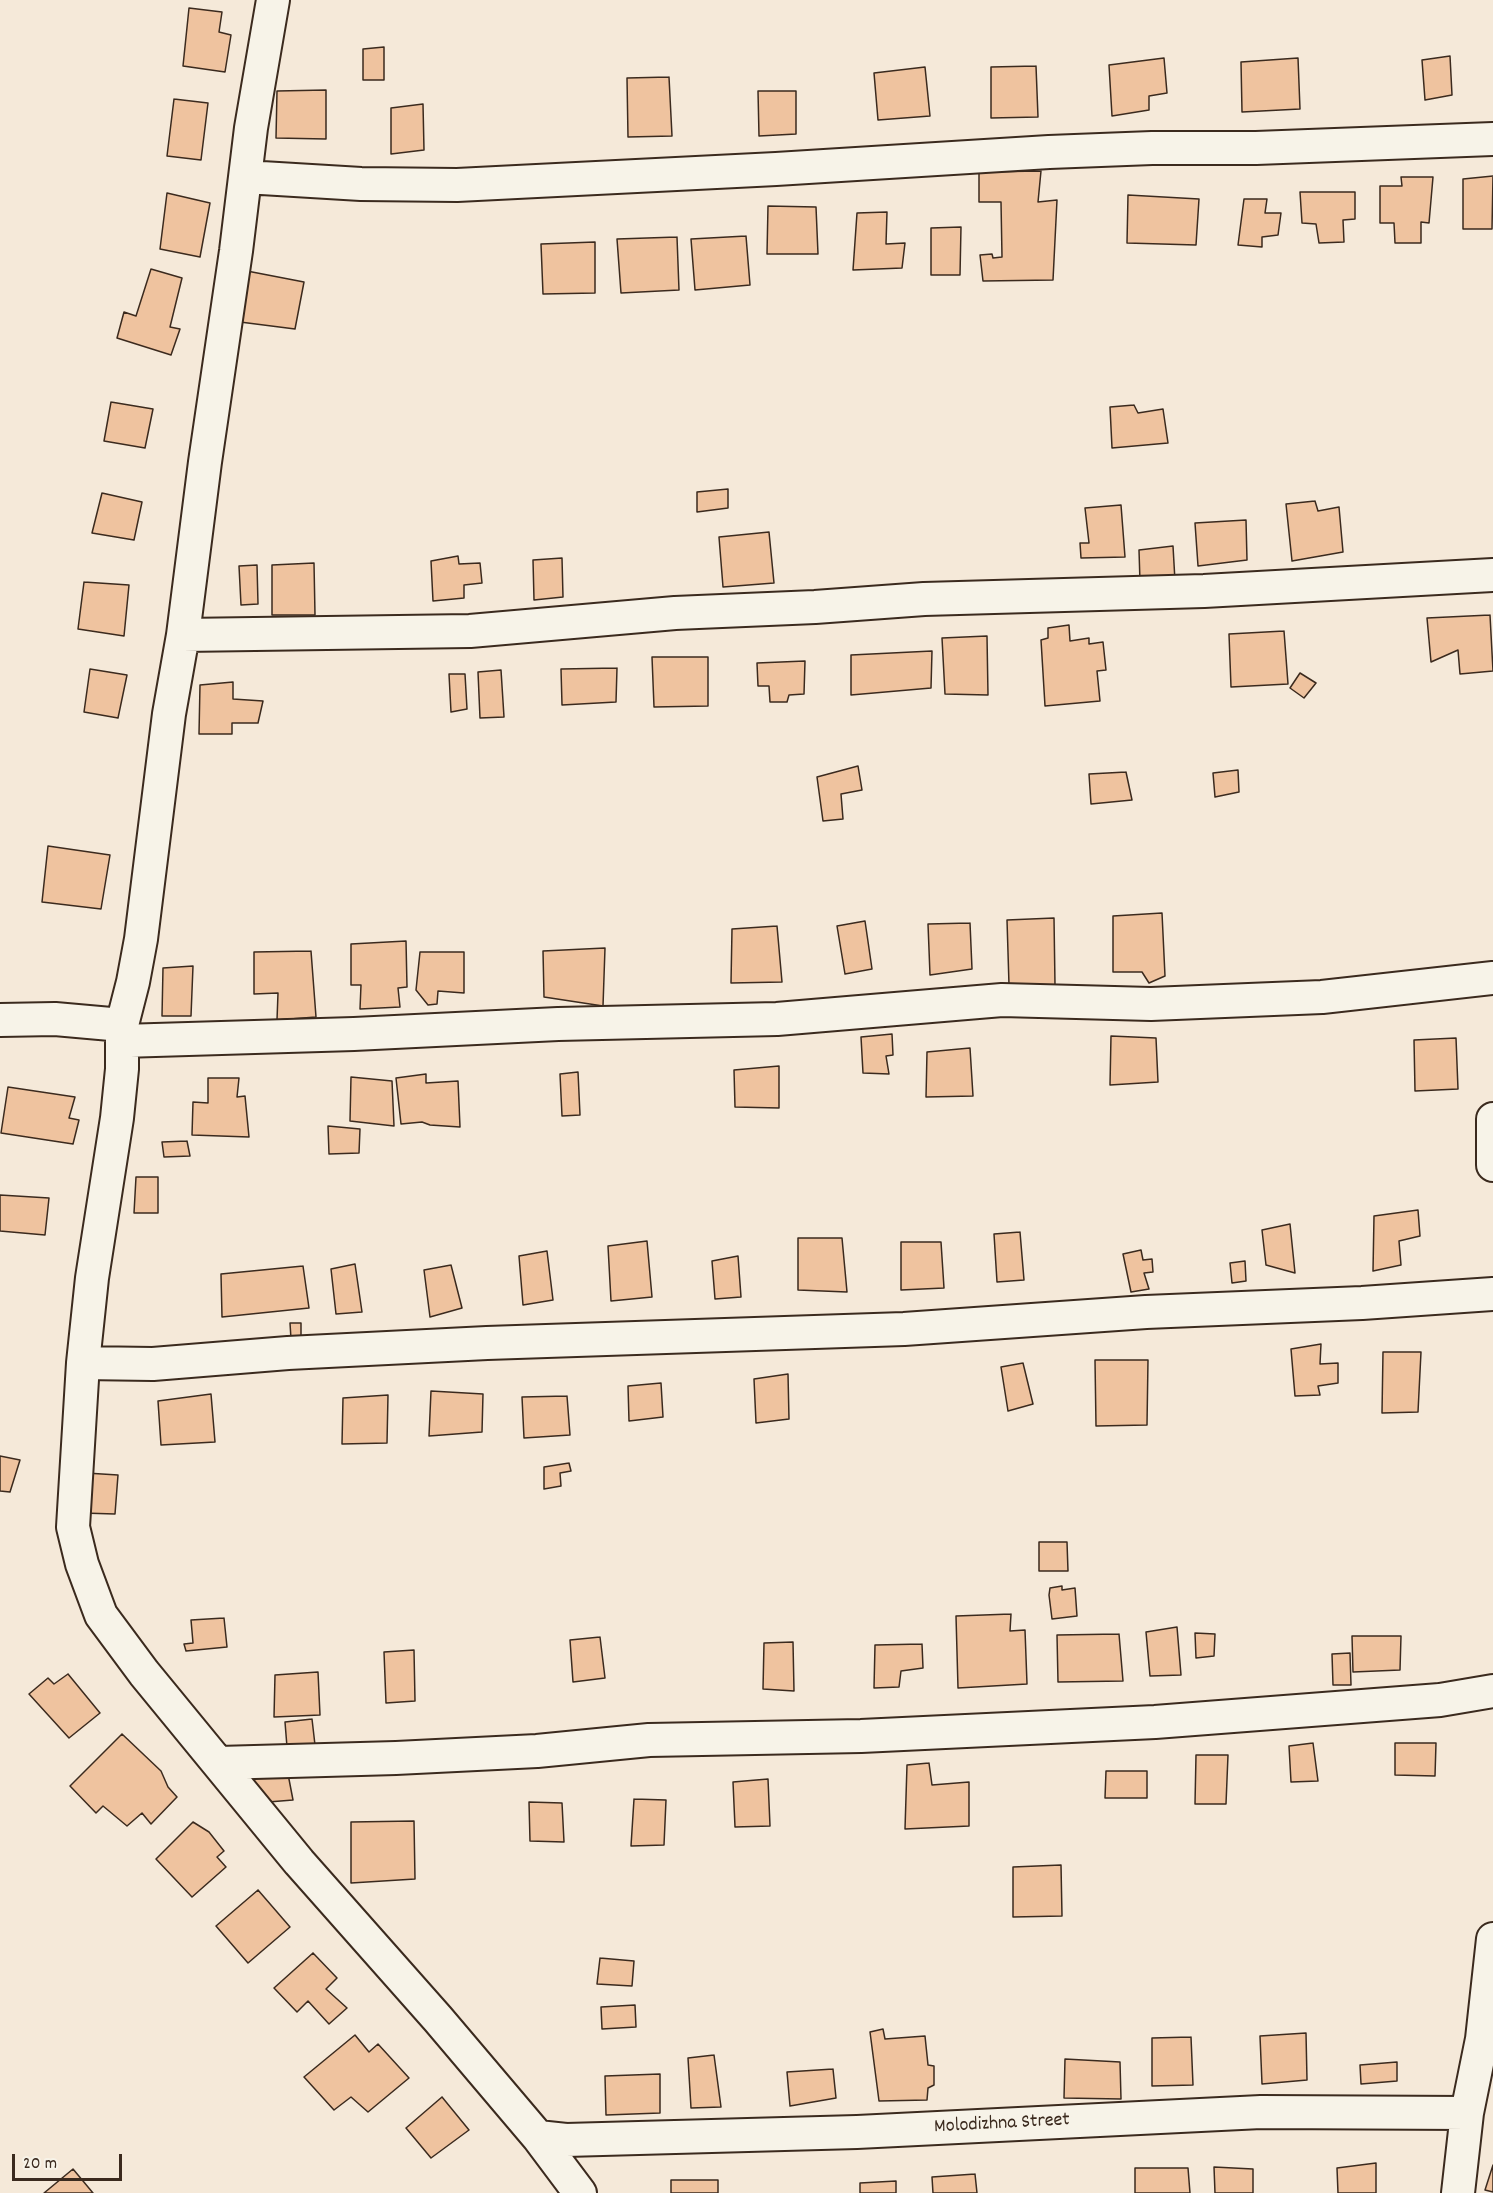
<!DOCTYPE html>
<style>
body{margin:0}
#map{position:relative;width:1493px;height:2193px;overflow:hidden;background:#f5e9d9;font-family:Dekko,sans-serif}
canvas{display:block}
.scale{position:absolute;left:12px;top:2154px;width:110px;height:27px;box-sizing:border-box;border:3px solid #3b2a1e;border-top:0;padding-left:8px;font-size:18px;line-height:21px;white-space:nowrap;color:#3b2a1e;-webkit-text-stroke:4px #f7f3e8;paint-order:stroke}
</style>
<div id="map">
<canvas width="1493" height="2193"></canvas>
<div class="scale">20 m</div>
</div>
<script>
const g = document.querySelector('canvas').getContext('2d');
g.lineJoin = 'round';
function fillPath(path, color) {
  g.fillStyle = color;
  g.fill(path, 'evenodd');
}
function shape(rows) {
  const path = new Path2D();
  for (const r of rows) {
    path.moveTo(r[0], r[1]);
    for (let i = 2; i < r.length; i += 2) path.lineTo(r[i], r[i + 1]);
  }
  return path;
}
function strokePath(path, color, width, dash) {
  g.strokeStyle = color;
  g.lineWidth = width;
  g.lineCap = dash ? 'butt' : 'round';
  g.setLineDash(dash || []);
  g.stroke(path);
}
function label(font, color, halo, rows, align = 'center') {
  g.font = font + ' Dekko,sans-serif';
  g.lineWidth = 4.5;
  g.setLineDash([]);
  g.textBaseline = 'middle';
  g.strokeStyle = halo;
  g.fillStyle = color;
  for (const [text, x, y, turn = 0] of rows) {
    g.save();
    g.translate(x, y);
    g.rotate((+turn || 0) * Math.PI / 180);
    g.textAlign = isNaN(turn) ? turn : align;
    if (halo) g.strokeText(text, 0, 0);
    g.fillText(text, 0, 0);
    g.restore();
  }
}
const building = shape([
 [189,8,222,12,219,32,231,35,225,72,183,66,189,8],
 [384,47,384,80,363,80,363,49,384,47],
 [1450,56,1452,95,1425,100,1422,60,1450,56],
 [1164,58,1167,93,1149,96,1149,110,1112,116,1109,65,1164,58],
 [1298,58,1300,109,1242,112,1241,62,1298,58],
 [1036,66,1038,117,991,118,991,67,1036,66],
 [925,67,930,116,878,120,874,73,925,67],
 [669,77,672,136,628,137,627,78,669,77],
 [326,90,326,139,276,138,277,91,326,90],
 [758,91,796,91,796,134,759,136,758,91],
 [174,99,208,103,201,160,167,156,174,99],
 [423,104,424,150,391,154,391,108,423,104],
 [1041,171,1038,202,1057,200,1053,280,983,281,980,255,992,254,993,258,1002,257,1001,202,979,202,979,172,1041,171],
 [1493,176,1492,229,1463,229,1463,179,1493,176],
 [1401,177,1433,177,1429,223,1421,222,1421,243,1395,243,1394,223,1380,223,1380,186,1402,186,1401,177],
 [1300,192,1355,192,1355,219,1343,220,1344,242,1319,243,1316,224,1302,223,1300,192],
 [167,193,210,203,200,257,160,249,167,193],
 [1128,195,1199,199,1196,245,1127,243,1128,195],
 [1244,199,1267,199,1265,213,1281,213,1278,235,1262,237,1262,247,1238,245,1244,199],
 [768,206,816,207,818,254,767,254,768,206],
 [887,212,886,244,905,243,902,268,853,270,857,213,887,212],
 [961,227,960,275,931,275,931,228,961,227],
 [746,236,750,285,695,290,691,239,746,236],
 [677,237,679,290,621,293,617,239,677,237],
 [595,242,595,293,543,294,541,244,595,242],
 [151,269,182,278,170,327,180,329,171,355,117,338,124,312,136,316,151,269],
 [247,271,304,282,295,329,240,322,247,271],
 [111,402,153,409,145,448,104,441,111,402],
 [1134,405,1138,413,1163,409,1168,443,1112,448,1110,407,1134,405],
 [728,489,728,508,697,512,697,492,728,489],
 [102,493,142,502,134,540,92,533,102,493],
 [1315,501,1318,511,1339,507,1343,552,1292,561,1286,504,1315,501],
 [1121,505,1125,557,1081,558,1080,543,1089,543,1085,508,1121,505],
 [1246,520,1247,560,1198,566,1195,523,1246,520],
 [769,532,774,583,723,587,719,537,769,532],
 [1173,546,1175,581,1140,582,1139,550,1173,546],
 [458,556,459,564,480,563,482,583,464,585,464,598,433,601,431,561,458,556],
 [562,558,563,597,534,600,533,560,562,558],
 [314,563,315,615,272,615,272,565,314,563],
 [257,565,258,604,241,605,239,566,257,565],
 [84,582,129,585,124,636,78,629,84,582],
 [1490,615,1493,671,1460,674,1458,650,1431,662,1427,618,1490,615],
 [1069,625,1070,641,1089,638,1089,644,1103,642,1106,670,1097,671,1100,701,1045,706,1041,640,1048,638,1048,628,1069,625],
 [1284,631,1288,684,1231,687,1229,634,1284,631],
 [987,636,988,695,945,694,942,638,987,636],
 [932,651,931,688,851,695,851,655,932,651],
 [652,657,708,657,708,706,654,707,652,657],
 [805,661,804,694,789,695,787,702,770,702,769,686,758,686,757,663,805,661],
 [617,668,616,702,562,705,561,669,617,668],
 [90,669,127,675,118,718,84,712,90,669],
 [501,670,504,717,480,718,478,672,501,670],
 [1300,673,1316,683,1304,698,1290,688,1300,673],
 [449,674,465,674,467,709,451,712,449,674],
 [233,682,233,699,263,701,258,723,232,723,232,734,199,734,200,685,233,682],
 [858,766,862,790,841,794,843,819,823,821,817,777,858,766],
 [1238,770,1239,792,1215,797,1213,773,1238,770],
 [1126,772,1132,800,1091,804,1089,774,1126,772],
 [48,846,110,855,101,909,42,902,48,846],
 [1162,913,1165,976,1149,983,1142,972,1113,972,1113,916,1162,913],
 [1054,918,1055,985,1009,985,1007,920,1054,918],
 [865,921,872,969,845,974,837,926,865,921],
 [970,923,972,969,930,975,928,924,970,923],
 [777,926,782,982,731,983,732,929,777,926],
 [406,941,407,987,398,988,400,1007,360,1009,361,985,351,985,351,944,406,941],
 [605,948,603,1006,544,997,543,951,605,948],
 [311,951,316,1017,277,1020,278,993,254,994,254,952,311,951],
 [420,952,464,952,464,993,438,991,437,1004,428,1005,416,990,420,952],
 [193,966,191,1016,162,1016,163,968,193,966],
 [892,1034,893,1055,886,1056,889,1074,863,1073,861,1037,892,1034],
 [1111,1036,1156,1038,1158,1082,1110,1085,1111,1036],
 [1456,1038,1458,1089,1415,1091,1414,1040,1456,1038],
 [970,1048,973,1096,926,1097,927,1052,970,1048],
 [779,1066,779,1108,735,1107,734,1070,779,1066],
 [578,1072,580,1115,562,1116,560,1074,578,1072],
 [426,1074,426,1083,458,1081,460,1127,430,1125,422,1122,401,1124,396,1078,426,1074],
 [351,1077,392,1081,394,1126,350,1121,351,1077],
 [208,1078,239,1078,237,1097,245,1096,249,1137,192,1135,193,1102,208,1103,208,1078],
 [8,1087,75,1097,69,1118,79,1120,73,1144,1,1133,8,1087],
 [328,1126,360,1129,359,1153,329,1154,328,1126],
 [187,1141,190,1156,164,1157,162,1142,187,1141],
 [136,1177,158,1177,158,1213,134,1213,136,1177],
 [0,1195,49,1198,45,1235,0,1231,0,1195],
 [1418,1210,1420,1236,1399,1241,1401,1265,1373,1271,1374,1216,1418,1210],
 [1290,1224,1295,1273,1266,1265,1262,1230,1290,1224],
 [1020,1232,1024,1280,997,1282,994,1234,1020,1232],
 [798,1238,842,1238,847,1292,798,1290,798,1238],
 [647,1241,652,1297,611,1301,608,1246,647,1241],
 [901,1242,941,1242,944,1288,901,1290,901,1242],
 [1141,1250,1143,1260,1152,1259,1153,1272,1144,1273,1149,1289,1131,1292,1123,1254,1141,1250],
 [547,1251,553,1300,523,1305,519,1256,547,1251],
 [738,1256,741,1297,715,1299,712,1261,738,1256],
 [1245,1261,1246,1281,1232,1283,1230,1263,1245,1261],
 [355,1264,362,1312,336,1314,331,1269,355,1264],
 [451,1265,462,1308,430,1317,424,1270,451,1265],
 [303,1266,309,1308,222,1317,221,1274,303,1266],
 [290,1323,301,1323,301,1337,291,1339,290,1323],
 [1321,1344,1320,1364,1338,1363,1338,1383,1318,1386,1320,1395,1295,1396,1291,1349,1321,1344],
 [1383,1352,1421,1352,1418,1412,1382,1413,1383,1352],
 [1095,1360,1148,1360,1147,1425,1096,1426,1095,1360],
 [1023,1363,1033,1404,1008,1411,1001,1367,1023,1363],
 [788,1374,789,1419,756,1423,754,1379,788,1374],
 [661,1383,663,1417,629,1421,628,1386,661,1383],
 [431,1391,483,1394,482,1432,429,1436,431,1391],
 [211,1394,215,1442,161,1445,158,1401,211,1394],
 [388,1395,387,1443,342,1444,343,1398,388,1395],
 [567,1396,570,1435,524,1438,522,1397,567,1396],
 [0,1456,20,1460,10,1492,0,1491,0,1456],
 [569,1463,571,1471,560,1473,561,1486,544,1489,544,1467,569,1463],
 [86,1473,118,1475,115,1514,82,1513,86,1473],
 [1039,1542,1067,1542,1068,1571,1039,1571,1039,1542],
 [1062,1586,1062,1590,1075,1588,1077,1616,1052,1619,1049,1595,1050,1588,1062,1586],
 [1011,1614,1010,1631,1025,1630,1027,1684,958,1688,956,1616,1011,1614],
 [224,1618,227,1647,186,1651,184,1644,193,1643,191,1620,224,1618],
 [1177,1627,1181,1675,1150,1676,1146,1632,1177,1627],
 [1195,1633,1215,1634,1214,1656,1196,1658,1195,1633],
 [1119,1634,1123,1681,1058,1682,1057,1635,1119,1634],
 [1352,1636,1401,1636,1400,1670,1353,1672,1352,1636],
 [600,1637,605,1678,573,1682,570,1640,600,1637],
 [793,1642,794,1691,763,1689,764,1643,793,1642],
 [922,1644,923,1668,901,1671,899,1687,874,1688,875,1645,922,1644],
 [414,1650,415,1701,386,1703,384,1652,414,1650],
 [1350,1653,1351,1685,1333,1685,1332,1654,1350,1653],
 [318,1672,320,1715,274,1717,275,1675,318,1672],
 [68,1674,100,1713,69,1738,29,1694,48,1678,54,1684,68,1674],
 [312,1719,315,1745,287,1747,285,1722,312,1719],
 [122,1734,161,1771,168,1787,177,1797,151,1824,142,1813,127,1826,103,1806,96,1813,70,1786,122,1734],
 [1313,1743,1318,1781,1291,1782,1289,1746,1313,1743],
 [1395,1743,1436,1743,1435,1776,1395,1775,1395,1743],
 [1196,1755,1228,1755,1226,1804,1195,1804,1196,1755],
 [929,1763,932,1785,969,1782,969,1826,905,1829,907,1765,929,1763],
 [1106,1771,1147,1771,1147,1798,1105,1798,1106,1771],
 [288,1774,293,1800,256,1803,253,1778,288,1774],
 [768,1779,770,1826,735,1827,733,1782,768,1779],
 [634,1799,666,1800,664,1845,631,1846,634,1799],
 [529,1802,562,1803,564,1842,530,1841,529,1802],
 [414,1821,415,1879,351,1883,351,1822,414,1821],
 [193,1822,209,1832,224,1851,217,1857,226,1867,192,1897,156,1859,193,1822],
 [1061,1865,1062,1916,1013,1917,1013,1867,1061,1865],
 [258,1890,290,1927,248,1963,216,1926,258,1890],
 [313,1953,337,1978,326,1989,347,2008,329,2024,308,2001,297,2012,274,1988,313,1953],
 [600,1958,634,1961,632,1986,597,1984,600,1958],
 [635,2005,636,2027,602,2029,601,2007,635,2005],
 [883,2029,885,2039,925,2036,928,2065,934,2066,934,2085,928,2088,927,2100,879,2101,870,2032,883,2029],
 [1306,2033,1307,2080,1262,2084,1260,2036,1306,2033],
 [355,2035,369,2052,378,2044,409,2078,368,2112,351,2097,334,2110,304,2077,355,2035],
 [1191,2037,1193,2085,1152,2086,1152,2038,1191,2037],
 [714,2055,721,2107,691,2108,688,2058,714,2055],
 [1065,2059,1120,2062,1121,2099,1064,2098,1065,2059],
 [1397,2062,1397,2081,1361,2084,1360,2065,1397,2062],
 [833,2069,836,2098,790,2106,787,2072,833,2069],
 [660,2074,660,2113,606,2115,605,2076,660,2074],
 [442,2097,469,2130,431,2158,406,2128,442,2097],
 [1376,2163,1376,2193,1338,2193,1337,2168,1376,2163],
 [1493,2165,1493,2192,1485,2190,1493,2165],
 [1214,2167,1253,2169,1253,2193,1215,2193,1214,2167],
 [1135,2168,1188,2168,1190,2193,1135,2193,1135,2168],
 [73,2169,93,2193,44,2193,73,2169],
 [975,2174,977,2193,933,2193,932,2177,975,2174],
 [671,2180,718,2180,718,2193,671,2193,671,2180],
 [896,2181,896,2193,860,2193,860,2183,896,2181]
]);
fillPath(building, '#efc39f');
strokePath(building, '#3b2a1e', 1.5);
const street = shape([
 [273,0,251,128,236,251,205,462,183,635,169,714,141,939,133,982,122,1025,122,1069,117,1118,92,1278,83,1363,73,1527,82,1564,101,1615,144,1673,299,1862,438,2019,538,2137,580,2193],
 [245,177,361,184,457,185,776,169,1049,152,1152,148,1256,148,1493,139],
 [183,635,470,631,675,613,815,607,924,599,1204,591,1493,575],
 [0,1020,55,1019,122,1025],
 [122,1041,354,1034,558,1024,777,1019,1002,1000,1151,1004,1322,997,1493,978],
 [1493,1119,1493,1165],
 [83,1363,153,1364,288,1353,487,1343,904,1329,1146,1312,1362,1303,1493,1294],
 [219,1763,396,1758,537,1751,649,1740,861,1736,1155,1722,1440,1700,1493,1691],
 [538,2137,566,2140,857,2132,1261,2112,1467,2113],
 [1458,2193,1467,2113,1482,2039,1493,1939]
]);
strokePath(street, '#3b2a1e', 36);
strokePath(street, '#f7f3e8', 32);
label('20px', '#3b2a1e', '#f7f3e8', [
 ["Molodizhna Street",1002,2125,-3]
]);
</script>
